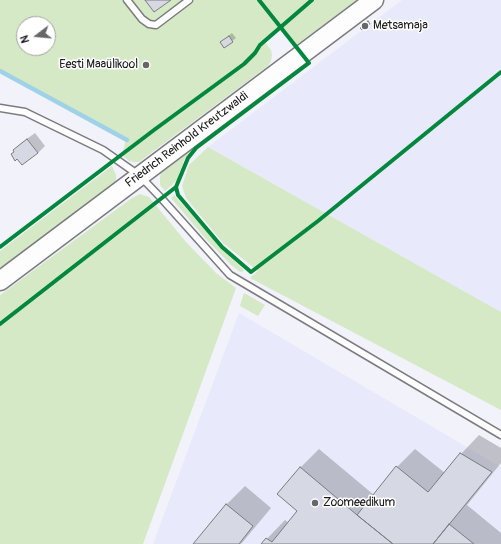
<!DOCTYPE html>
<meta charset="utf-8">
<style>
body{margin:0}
#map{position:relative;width:501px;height:544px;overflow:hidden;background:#f1f2fa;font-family:Pangolin,sans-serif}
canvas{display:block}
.north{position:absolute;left:16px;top:16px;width:40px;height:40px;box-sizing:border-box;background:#fff;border:1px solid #a4a4a4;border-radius:50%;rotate:254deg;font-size:11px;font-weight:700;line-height:16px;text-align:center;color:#1c1c1c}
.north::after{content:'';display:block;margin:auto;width:14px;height:18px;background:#67676a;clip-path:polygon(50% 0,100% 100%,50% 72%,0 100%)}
</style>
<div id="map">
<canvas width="501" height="544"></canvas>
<div class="north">N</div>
</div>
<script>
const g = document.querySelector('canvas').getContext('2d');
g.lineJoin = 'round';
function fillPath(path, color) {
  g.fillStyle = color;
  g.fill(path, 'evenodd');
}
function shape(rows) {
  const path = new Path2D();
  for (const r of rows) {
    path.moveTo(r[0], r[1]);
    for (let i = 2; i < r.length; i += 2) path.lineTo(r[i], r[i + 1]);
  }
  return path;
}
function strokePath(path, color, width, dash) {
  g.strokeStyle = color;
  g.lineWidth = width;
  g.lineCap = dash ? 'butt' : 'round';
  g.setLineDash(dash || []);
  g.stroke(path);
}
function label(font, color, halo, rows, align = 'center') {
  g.font = font + ' Pangolin,sans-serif';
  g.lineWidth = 3;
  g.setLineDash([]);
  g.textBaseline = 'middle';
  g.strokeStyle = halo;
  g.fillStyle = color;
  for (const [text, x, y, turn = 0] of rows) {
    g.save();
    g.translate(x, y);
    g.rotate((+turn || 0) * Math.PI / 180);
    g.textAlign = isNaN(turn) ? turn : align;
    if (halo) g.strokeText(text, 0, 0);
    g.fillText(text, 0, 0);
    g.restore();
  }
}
fillPath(shape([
 [402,0,501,0,501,312,208,147],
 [239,313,501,467,501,544,153,544]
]), '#e8eafc');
fillPath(shape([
 [0,0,357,0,295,46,281,26,264,41,271,50,272,55,271,61,268,66,139,162,134,162,129,161,122,155,126,139,0,71],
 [24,24,48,24,48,48,24,48],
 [208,147,501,312,501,410,250,278,258,271,223,243,186,198,182,186,189,165],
 [192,150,184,160,177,180,165,191,160,185,160,178,161,173],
 [112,166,116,175,116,180,112,186,12,261,0,267,0,251],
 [140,194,149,197,186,242,216,273,236,288,143,544,0,544,0,295,132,198],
 [174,195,226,253,242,268,244,271,240,272,231,265,206,239,171,198],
 [244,293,265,305,258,316,240,306]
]), '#d5e9c6');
fillPath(shape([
 [232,33,236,38,232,41,221,42],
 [35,133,45,146,38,153,15,152,14,150,21,143],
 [479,435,501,448,501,463,467,505,501,533,501,544,262,544,285,520,289,523,299,511,300,468,319,449,374,495,397,467,415,449,445,473,461,454],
 [245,486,271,508,241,544,194,544,227,504]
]), '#0003');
strokePath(shape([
 [0,71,127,140]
]), '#9fd2e6', 4.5);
const building = shape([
 [145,0,171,0,154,12,145,0],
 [368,21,370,24,362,30,360,28,368,21],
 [229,36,233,42,224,48,220,42,229,36],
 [27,139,38,153,22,165,17,159,15,161,11,154,14,152,13,150,27,139],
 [460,453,492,472,433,544,393,544,357,515,396,466,428,492,460,453],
 [300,467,357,515,393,544,261,544,266,538,272,542,297,511,277,494,300,467],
 [226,504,253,526,239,544,193,544,226,504],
 [449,524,474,544,433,544,449,524]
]);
fillPath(building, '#d6d8e4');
strokePath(building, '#7c7c80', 1);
const lane = shape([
 [127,0,142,19,149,24,156,25,189,0],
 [0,108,25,112,103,150,140,176,162,199,230,275,501,435]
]);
const secondary = shape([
 [0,281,374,0]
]);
strokePath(lane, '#7c7c80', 9);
strokePath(secondary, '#7c7c80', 21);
strokePath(lane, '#fdfdfe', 6);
strokePath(secondary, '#fdfdfe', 18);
strokePath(shape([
 [259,0,309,63,196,148,188,158,176,187,178,195,222,247,251,272,318,221,501,72],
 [0,247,154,130,244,64,255,53,260,45,312,0],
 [0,324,176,187]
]), '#00873e', 4);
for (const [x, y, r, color] of [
 [365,26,4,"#67676a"],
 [146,65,4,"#67676a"],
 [315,503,4,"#67676a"]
]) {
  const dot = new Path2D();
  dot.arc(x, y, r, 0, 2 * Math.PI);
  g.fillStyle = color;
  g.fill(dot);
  strokePath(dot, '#fff', 1.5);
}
label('12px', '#1c1c1c', '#fff', [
 ["Metsamaja",373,26],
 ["Eesti Maaülikool",138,65,"right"],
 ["Zoomeedikum",323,503]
], 'left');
label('12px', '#1c1c1c', '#fff', [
 ["Friedrich Reinhold Kreutzwaldi",187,140,-37]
]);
</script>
